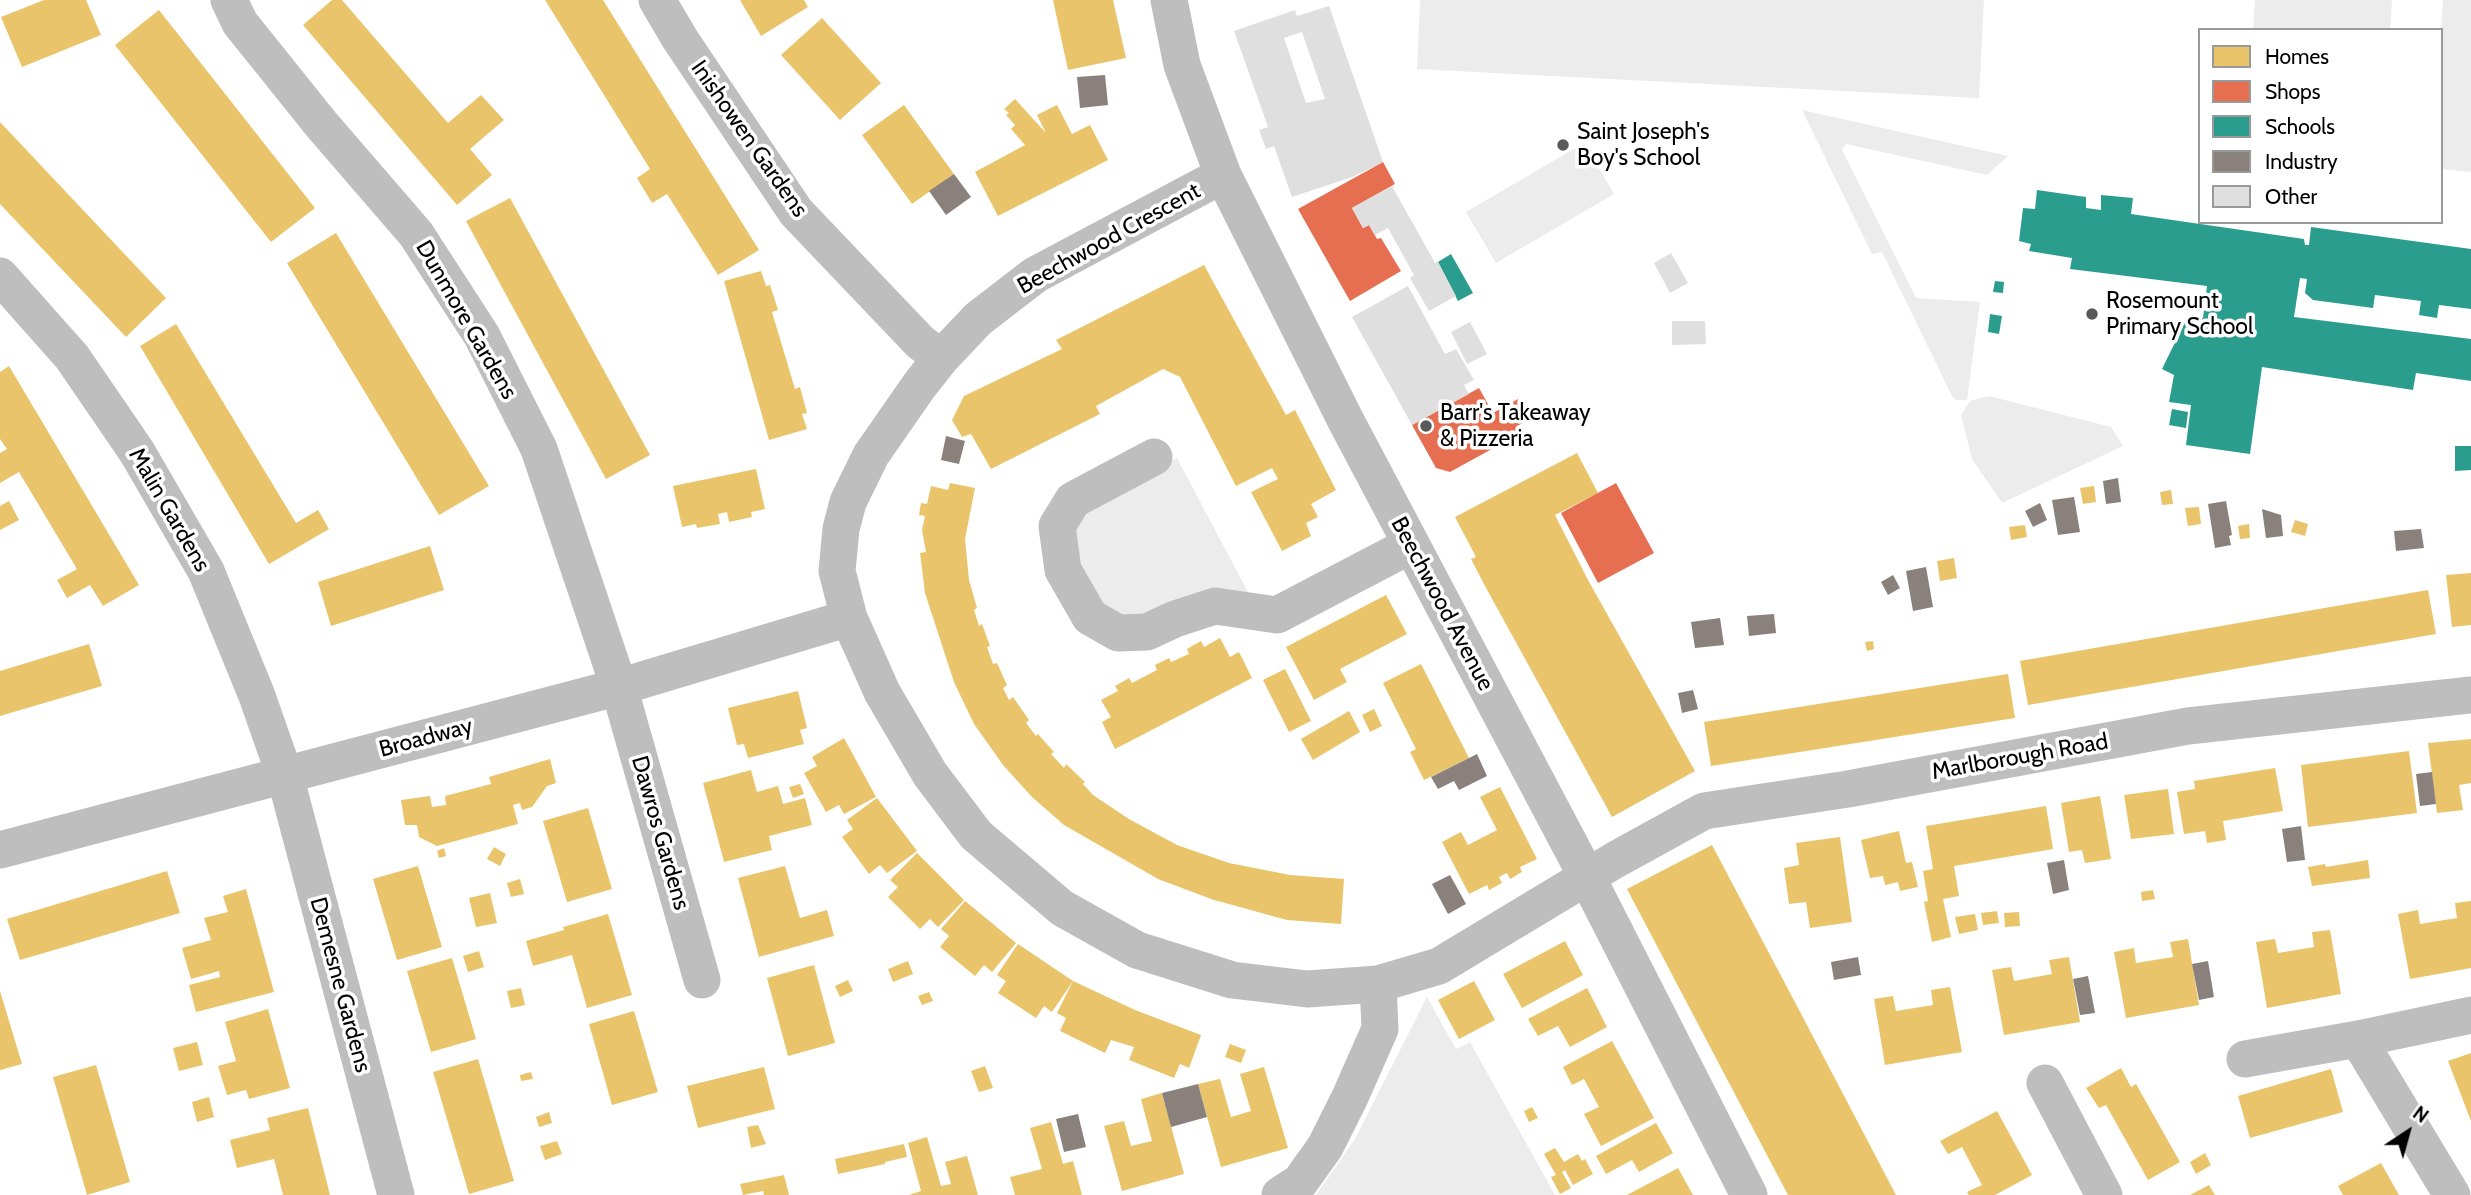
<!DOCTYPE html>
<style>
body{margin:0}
#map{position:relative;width:2471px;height:1195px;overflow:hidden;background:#fff;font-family:Cabin,sans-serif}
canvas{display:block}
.legend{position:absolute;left:2198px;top:28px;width:245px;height:196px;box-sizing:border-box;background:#fff;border:2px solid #999;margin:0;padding:9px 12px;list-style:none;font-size:21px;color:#000}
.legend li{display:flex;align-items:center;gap:14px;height:35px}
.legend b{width:35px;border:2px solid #999}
.north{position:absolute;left:2373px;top:1097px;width:70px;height:70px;-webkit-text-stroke:5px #fff;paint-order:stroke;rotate:36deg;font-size:19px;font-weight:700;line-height:28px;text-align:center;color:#000}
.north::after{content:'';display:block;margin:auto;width:24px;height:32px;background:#000;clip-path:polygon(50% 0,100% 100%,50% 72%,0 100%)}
</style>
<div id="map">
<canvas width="2471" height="1195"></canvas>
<ul class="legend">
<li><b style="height:19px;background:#e9c46a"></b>Homes</li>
<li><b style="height:19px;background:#e76f51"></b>Shops</li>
<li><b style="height:19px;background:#2a9d8f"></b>Schools</li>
<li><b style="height:19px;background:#8a817c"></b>Industry</li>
<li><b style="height:19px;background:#dfdfdf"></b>Other</li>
</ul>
<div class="north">N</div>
</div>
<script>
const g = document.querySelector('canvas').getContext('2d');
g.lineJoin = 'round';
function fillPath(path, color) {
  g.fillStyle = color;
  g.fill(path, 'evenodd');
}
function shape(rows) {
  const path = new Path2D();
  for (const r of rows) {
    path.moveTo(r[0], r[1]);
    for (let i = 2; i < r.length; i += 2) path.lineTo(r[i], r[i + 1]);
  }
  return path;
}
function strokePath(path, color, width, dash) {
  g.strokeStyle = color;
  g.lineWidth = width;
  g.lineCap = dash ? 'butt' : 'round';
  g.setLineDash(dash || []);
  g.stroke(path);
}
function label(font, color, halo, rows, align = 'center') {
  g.font = font + ' Cabin,sans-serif';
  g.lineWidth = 7;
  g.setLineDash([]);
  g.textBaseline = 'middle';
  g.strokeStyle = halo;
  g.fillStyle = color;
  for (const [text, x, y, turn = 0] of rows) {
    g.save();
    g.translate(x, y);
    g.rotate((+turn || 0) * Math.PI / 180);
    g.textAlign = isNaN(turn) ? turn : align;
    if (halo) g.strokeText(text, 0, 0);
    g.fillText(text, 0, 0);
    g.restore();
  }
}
fillPath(shape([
 [1420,0,1984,0,1979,98,1417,69],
 [2255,0,2392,0,2390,30,2253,30],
 [2443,0,2471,0,2471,172,2441,169,2441,30],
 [1802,110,2008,156,1987,175,1846,144,1842,150,1916,298,1980,302,1967,400,1956,400,1952,396,1882,252,1872,254],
 [1584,143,1614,194,1496,263,1466,212],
 [1989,396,2111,427,2123,446,2002,503,1972,459,1961,415,1970,401],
 [1177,458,1250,596,1129,619,1104,611,1068,547,1080,511,1091,501],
 [1427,997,1456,1049,1470,1042,1555,1195,1316,1195,1355,1139]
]), '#ececec');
fillPath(shape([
 [44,0,86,0,101,35,22,67,1,17],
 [332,0,342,0,448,123,481,95,504,120,470,149,492,175,457,205,303,25],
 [545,0,603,0,759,250,718,275,667,194,652,203,637,178,650,169],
 [740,0,804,0,808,7,761,36],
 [1053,0,1113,0,1126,58,1068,70],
 [159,10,315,208,271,242,115,45],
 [822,18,881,83,840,120,781,55],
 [1015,99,1046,133,1037,115,1057,105,1072,134,1090,125,1108,160,998,216,975,172,1025,145,1011,129,1015,125,1006,115,1009,113,1004,109],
 [904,105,954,174,912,204,862,135],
 [0,122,166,298,126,337,0,204],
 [510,198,650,455,606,479,466,221],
 [336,233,489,486,439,515,287,263],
 [1204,265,1286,415,1295,410,1336,490,1311,504,1318,517,1306,523,1311,536,1282,551,1251,492,1278,479,1272,468,1236,486,1180,377,1163,369,1096,406,1100,414,991,469,971,434,962,437,952,420,964,396,1062,349,1056,340],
 [761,271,766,286,770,285,778,310,772,312,795,389,800,387,807,413,802,414,807,429,769,440,724,281],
 [176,324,296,523,318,510,329,529,269,564,140,346],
 [9,366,139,585,103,606,90,585,67,598,57,580,77,569,19,472,0,483,0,453,7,449,0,439,0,372],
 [1577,453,1598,493,1555,515,1588,580,1695,771,1612,817,1485,586,1471,559,1476,557,1455,517],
 [756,469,765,509,751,512,752,517,729,522,727,512,718,514,720,524,697,528,696,524,682,527,673,486],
 [950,483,975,488,965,539,969,580,977,608,974,610,979,626,982,624,990,646,987,647,993,664,997,663,1007,685,1003,688,1009,700,1013,697,1029,720,1026,723,1036,736,1038,734,1054,752,1051,754,1064,768,1066,764,1085,782,1083,784,1093,795,1129,819,1177,845,1229,863,1290,875,1344,879,1341,924,1287,920,1214,900,1158,879,1064,825,1032,797,1003,765,974,724,954,682,925,593,920,553,926,552,922,530,925,516,919,515,921,503,927,504,931,486,948,490],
 [2094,486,2096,502,2083,504,2080,488],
 [2171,490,2173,504,2162,505,2160,492],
 [9,501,19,520,0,530,0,506],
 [2199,507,2201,524,2188,526,2185,508],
 [2295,520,2308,524,2305,536,2291,532],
 [2249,524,2250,538,2240,539,2238,526],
 [2025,525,2027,537,2011,540,2009,527],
 [430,546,444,590,331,626,318,582],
 [1954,558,1957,578,1940,581,1937,561],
 [2471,573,2471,625,2452,627,2446,575],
 [2428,590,2436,634,2028,705,2020,661],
 [1386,595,1407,634,1340,669,1347,682,1314,700,1286,647],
 [1220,638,1230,657,1239,652,1252,678,1115,749,1102,722,1111,717,1101,700,1118,691,1115,686,1129,678,1132,683,1157,670,1155,665,1169,658,1171,662,1189,654,1187,649,1201,641,1204,647],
 [1873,641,1874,649,1867,651,1865,642],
 [89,644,102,686,0,716,0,671],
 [1421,664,1469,758,1424,780,1410,752,1416,749,1383,683],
 [1285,669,1311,721,1289,732,1263,680],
 [2008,674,2015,718,1711,766,1704,722],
 [798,691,807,728,800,730,804,744,748,758,744,744,737,745,728,708],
 [1374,709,1382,726,1370,732,1362,715],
 [1349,711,1360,732,1313,760,1301,739],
 [844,738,876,797,844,814,839,805,826,812,804,773,817,766,812,757],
 [2471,739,2471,783,2459,785,2463,810,2437,813,2428,743],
 [2409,751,2417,813,2308,827,2301,765],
 [550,759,556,783,547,786,532,807,522,810,520,803,513,805,518,824,437,846,419,837,417,825,405,825,401,800,430,796,432,807,446,805,445,796,491,784,489,777],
 [2275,768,2283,811,2223,821,2226,840,2207,843,2205,831,2184,834,2177,792,2195,789,2194,781],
 [751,770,757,792,778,786,783,804,805,798,812,825,769,836,772,850,724,862,703,783],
 [800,784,804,794,793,798,789,787],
 [1500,787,1537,859,1520,867,1522,872,1510,879,1507,873,1499,877,1502,883,1489,890,1487,885,1469,894,1442,842,1461,832,1468,845,1497,830,1480,797],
 [2168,789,2174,834,2131,839,2124,795],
 [2100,796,2111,859,2085,863,2082,850,2069,852,2061,803],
 [877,798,917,851,887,873,880,865,869,874,842,837,853,829,847,820],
 [2046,806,2053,849,1954,866,1959,896,1943,899,1951,937,1932,942,1924,902,1928,901,1923,871,1933,869,1926,826],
 [588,808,612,889,567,902,543,821],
 [1899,831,1906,863,1912,862,1918,887,1900,891,1898,882,1885,885,1883,876,1870,878,1861,840],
 [1840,837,1852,922,1810,928,1806,902,1789,904,1784,868,1799,865,1796,843],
 [1712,845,1798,1008,1896,1195,1788,1195,1627,889],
 [494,847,506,854,500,866,487,859],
 [444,848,446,856,439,858,437,851],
 [917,853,964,900,938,927,930,919,920,929,888,897,898,887,890,880],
 [2368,860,2370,878,2312,886,2308,867,2325,864,2326,867],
 [418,866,442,947,397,960,373,879],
 [785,866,800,918,827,910,834,936,759,957,738,878],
 [167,871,180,913,20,960,7,919],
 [520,879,524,894,511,897,507,883],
 [246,889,274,992,196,1012,189,985,220,977,219,971,191,979,182,948,211,940,204,918,228,912,223,896],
 [2153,890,2155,899,2142,901,2141,892],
 [490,893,497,923,476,927,469,898],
 [965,901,1016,943,992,972,984,965,975,976,940,947,949,936,941,929],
 [2471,901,2471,968,2410,979,2398,914,2418,910,2420,924,2457,918,2455,903],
 [1997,911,1999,923,1983,925,1981,913],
 [2019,912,2020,926,2005,927,2004,913],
 [608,914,632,995,587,1008,572,955,533,966,526,941,564,930,563,927],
 [1975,914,1978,930,1959,934,1955,917],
 [2330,930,2341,994,2267,1008,2256,942,2275,939,2278,953,2314,947,2312,932],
 [2188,939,2199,1005,2126,1018,2114,952,2134,948,2136,963,2173,957,2170,942],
 [1565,941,1583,975,1522,1008,1503,974],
 [1018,944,1073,981,1052,1012,1044,1006,1036,1018,998,993,1006,981,997,975],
 [479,951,484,967,468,972,463,956],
 [2069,957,2080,1022,2004,1035,1992,970,2011,967,2014,981,2052,974,2049,960],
 [452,958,476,1039,431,1052,407,971],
 [908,961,913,974,893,982,888,969],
 [814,965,835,1043,788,1056,767,978],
 [848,980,853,991,840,997,835,986],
 [1073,981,1135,1010,1201,1035,1189,1068,1180,1064,1174,1078,1129,1060,1134,1047,1111,1040,1105,1053,1060,1031,1066,1018,1057,1013],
 [1474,981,1495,1020,1459,1039,1438,1000],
 [1950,987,1962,1052,1885,1065,1874,999,1893,996,1896,1011,1933,1005,1931,990],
 [521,988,525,1005,511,1008,507,991],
 [1587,988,1607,1027,1570,1047,1558,1026,1538,1036,1528,1019],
 [0,991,22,1064,0,1070],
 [929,992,933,1001,922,1005,918,996],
 [268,1009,290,1088,249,1099,246,1090,227,1095,218,1066,236,1061,225,1022],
 [634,1011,658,1092,612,1105,589,1024],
 [1612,1041,1654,1118,1601,1146,1584,1114,1599,1107,1584,1079,1572,1085,1563,1067],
 [197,1042,203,1065,179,1071,173,1048],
 [1230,1044,1246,1050,1241,1063,1225,1057],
 [2471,1053,2471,1121,2448,1061],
 [478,1059,514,1181,469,1194,433,1072],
 [96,1065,130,1182,87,1195,53,1077],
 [985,1066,993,1088,979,1092,971,1071],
 [764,1067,775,1109,698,1128,687,1086],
 [1264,1067,1288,1148,1221,1167,1198,1084,1220,1079,1231,1117,1251,1111,1240,1074],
 [2121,1068,2131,1087,2136,1084,2180,1162,2148,1180,2106,1105,2099,1108,2086,1088],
 [2331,1069,2343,1112,2250,1138,2238,1096],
 [531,1072,533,1079,521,1081,520,1075],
 [1162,1093,1184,1174,1122,1191,1104,1126,1124,1121,1131,1146,1152,1141,1141,1099],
 [209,1097,214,1117,197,1122,192,1102],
 [1532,1107,1538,1118,1529,1122,1524,1111],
 [308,1108,330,1195,283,1195,274,1159,237,1168,230,1140,270,1130,267,1118],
 [1997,1111,2032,1175,1995,1195,1969,1195,1967,1192,1982,1185,1962,1147,1948,1154,1940,1141],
 [549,1112,552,1123,539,1127,536,1117],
 [1051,1122,1063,1164,1073,1161,1082,1195,1015,1195,1010,1177,1042,1169,1030,1128],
 [1656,1123,1673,1153,1639,1172,1632,1160,1606,1174,1596,1156],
 [758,1125,766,1144,751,1148,747,1127],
 [927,1137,941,1186,951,1184,945,1162,967,1156,978,1195,909,1195,921,1191,908,1143],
 [557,1141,562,1154,545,1160,540,1146],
 [904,1144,907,1157,885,1162,885,1164,838,1174,835,1159],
 [1555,1148,1564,1162,1578,1154,1582,1161,1585,1159,1593,1174,1573,1185,1565,1170,1562,1172,1571,1188,1560,1194,1551,1177,1556,1175,1544,1154],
 [2205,1153,2211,1165,2196,1174,2190,1162],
 [2381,1163,2399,1195,2343,1195,2338,1186],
 [1678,1168,1693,1195,1627,1195],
 [784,1175,789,1195,764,1195,763,1191,743,1195,740,1184],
 [2209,1185,2215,1195,2190,1195]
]), '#e9c46a');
fillPath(shape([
 [1383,162,1395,184,1352,208,1363,228,1369,225,1377,239,1381,238,1401,271,1350,301,1298,209],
 [1479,388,1493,413,1518,399,1529,420,1517,426,1521,433,1450,472,1436,468,1412,425],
 [1616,483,1654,553,1598,583,1561,513]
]), '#e76f51');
fillPath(shape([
 [2037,190,2086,197,2086,208,2101,210,2101,195,2133,198,2131,214,2304,239,2305,245,2309,245,2311,227,2471,249,2471,309,2439,305,2437,318,2419,315,2421,301,2375,295,2373,308,2313,300,2305,293,2307,279,2300,278,2294,317,2471,339,2471,381,2416,373,2413,390,2262,367,2250,454,2186,445,2191,405,2169,402,2174,375,2162,369,2187,318,2203,318,2207,286,2070,269,2072,258,2029,251,2031,244,2019,241,2023,208,2035,209],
 [1451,254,1473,293,1458,301,1438,262],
 [1995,281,2004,282,2003,293,1993,292],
 [2185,296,2198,298,2196,311,2183,309],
 [1990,314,2002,316,1999,334,1988,332],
 [2172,409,2188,412,2186,428,2169,425],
 [2455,446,2471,446,2471,470,2455,471]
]), '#2a9d8f');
fillPath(shape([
 [1105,75,1108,105,1080,108,1077,77],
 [954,174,971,197,946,215,929,191],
 [946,436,965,441,959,464,941,460],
 [2118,478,2121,502,2106,504,2103,481],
 [2074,497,2080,532,2058,535,2052,500],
 [2226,501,2232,535,2229,536,2231,545,2215,548,2208,504],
 [2040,503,2047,520,2033,527,2025,511],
 [2262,509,2281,515,2283,536,2266,538],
 [2421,529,2424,548,2396,551,2394,531],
 [1926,567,1933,607,1913,611,1906,571],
 [1893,575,1900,588,1888,595,1881,582],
 [1774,614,1776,633,1749,636,1747,616],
 [1720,618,1724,645,1695,648,1691,622],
 [1693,690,1698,709,1682,713,1678,693],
 [1477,754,1487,776,1459,790,1454,781,1438,789,1431,777],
 [2432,772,2436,804,2420,806,2416,774],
 [2301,826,2305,860,2287,862,2282,829],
 [2064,860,2069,890,2053,894,2047,863],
 [1450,875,1466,904,1448,914,1432,884],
 [1858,957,1861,975,1834,980,1831,962],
 [2208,961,2214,997,2199,1000,2192,964],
 [2088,976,2095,1013,2080,1015,2073,979],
 [1198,1084,1207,1117,1171,1127,1162,1093],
 [1078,1114,1086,1147,1064,1152,1056,1119]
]), '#8a817c');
fillPath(shape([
 [1329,6,1383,162,1352,177,1292,197,1274,146,1266,149,1259,130,1268,127,1234,31,1295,10,1297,16],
 [1302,32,1325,99,1306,103,1284,38],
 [1392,186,1435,263,1438,262,1456,296,1429,311,1410,278,1414,275,1388,228,1375,235,1369,225,1363,228,1352,208],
 [1671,253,1688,283,1670,293,1654,263],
 [1408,286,1445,354,1456,349,1474,380,1464,385,1469,394,1412,425,1352,317],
 [1672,321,1705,321,1706,344,1672,345],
 [1470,322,1487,354,1467,364,1451,332]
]), '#dfdfdf');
strokePath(shape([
 [229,0,240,23,321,124,416,234,482,336,539,449,619,687,702,980],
 [657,0,680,39,796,212,920,342,941,358],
 [1169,0,1182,65,1223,175,1345,419,1587,877,1749,1195],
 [1223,175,1035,275,978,319,941,358,919,386,871,455,848,502,841,529,837,571,849,618,882,692,930,774,976,835,1062,908,1137,950,1232,980,1307,989,1378,984,1439,966,1615,860,1704,811,1848,789,2188,726,2471,695],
 [0,276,72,357,137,452,206,571,257,696,285,776,396,1195],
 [1154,457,1073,500,1057,526,1063,570,1090,617,1118,633,1147,632,1175,619,1215,606,1277,615,1411,545],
 [0,850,619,687,849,618],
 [2245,1059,2358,1039],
 [2045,1083,2104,1195],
 [1280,1195,1300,1182,1325,1147,1350,1097,1380,1029,1378,984],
 [2452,1195,2358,1039,2471,1015]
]), '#bebebe', 37);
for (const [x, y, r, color] of [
 [1563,145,7,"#595959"],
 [2092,314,7,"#595959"],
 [1426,426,7,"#595959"]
]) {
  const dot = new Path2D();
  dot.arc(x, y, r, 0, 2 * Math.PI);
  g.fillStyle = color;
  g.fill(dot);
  strokePath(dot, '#fff', 2.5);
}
label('23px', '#000', '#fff', [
 ["Saint Joseph's",1577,132],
 ["Boy's School",1577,158],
 ["Rosemount",2106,301],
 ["Primary School",2106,327],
 ["Barr's Takeaway",1440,413],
 ["& Pizzeria",1440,439]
], 'left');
label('23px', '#000', '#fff', [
 ["Inishowen Gardens",749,139,55],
 ["Beechwood Crescent",1109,239,-29],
 ["Dunmore Gardens",466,320,60],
 ["Malin Gardens",169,510,60],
 ["Beechwood Avenue",1442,604,62],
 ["Broadway",426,738,-15],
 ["Marlborough Road",2020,757,-10],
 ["Dawros Gardens",660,833,74],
 ["Demesne Gardens",340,985,75]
]);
</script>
